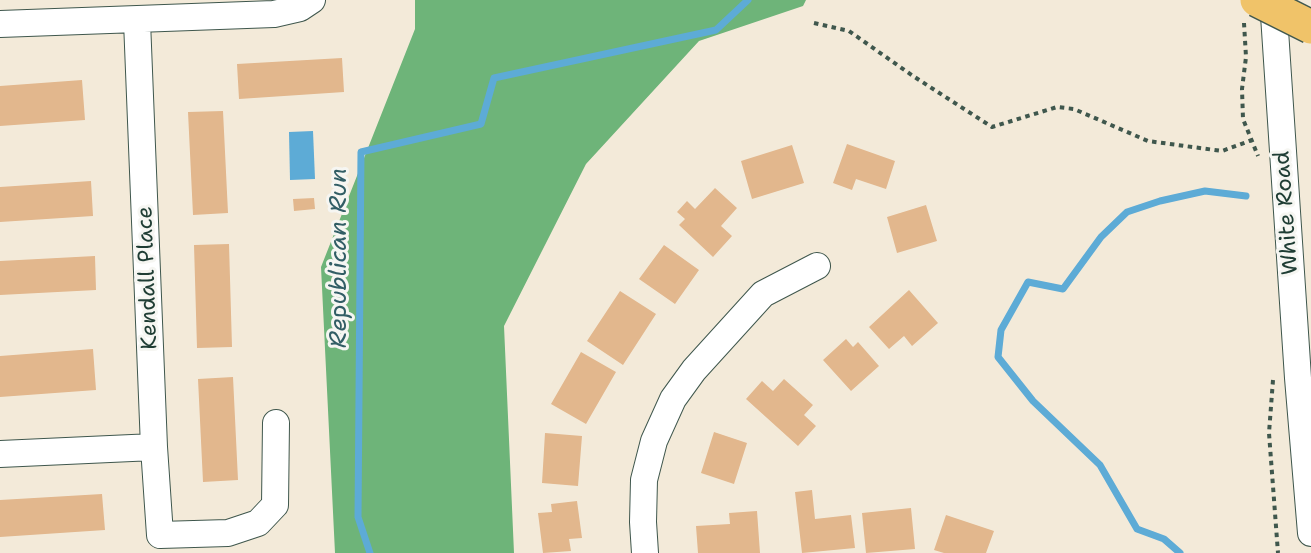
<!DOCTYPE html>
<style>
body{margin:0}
canvas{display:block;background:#f3ead9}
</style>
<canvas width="1311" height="553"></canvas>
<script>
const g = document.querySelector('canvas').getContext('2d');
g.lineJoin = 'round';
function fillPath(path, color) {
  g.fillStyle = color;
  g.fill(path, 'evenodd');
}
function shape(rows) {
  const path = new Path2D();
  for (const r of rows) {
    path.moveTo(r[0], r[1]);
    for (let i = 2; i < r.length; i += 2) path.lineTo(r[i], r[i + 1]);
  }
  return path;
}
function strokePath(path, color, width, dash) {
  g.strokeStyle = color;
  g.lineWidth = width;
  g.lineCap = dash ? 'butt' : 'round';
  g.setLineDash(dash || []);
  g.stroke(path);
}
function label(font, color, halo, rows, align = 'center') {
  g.font = font + ' "Shantell Sans",sans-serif';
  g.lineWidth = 6;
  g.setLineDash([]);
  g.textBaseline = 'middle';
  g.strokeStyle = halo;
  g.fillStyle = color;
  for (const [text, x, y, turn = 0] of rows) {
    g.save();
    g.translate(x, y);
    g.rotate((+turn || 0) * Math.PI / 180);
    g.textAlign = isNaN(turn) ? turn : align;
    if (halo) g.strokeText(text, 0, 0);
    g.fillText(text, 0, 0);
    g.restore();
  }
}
fillPath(shape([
 [415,0,806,0,803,6,699,41,586,164,504,326,514,553,335,553,321,267,415,29]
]), '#6eb479');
fillPath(shape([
 [313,131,315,179,290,180,289,132]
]), '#5dabd6');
strokePath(shape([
 [370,553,358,517,361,152,481,124,494,78,716,30,748,0],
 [1180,553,1164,539,1137,529,1100,465,1033,401,998,357,1001,330,1028,282,1063,289,1101,237,1127,212,1160,201,1205,191,1246,196]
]), '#5dabd6', 7);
fillPath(shape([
 [342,58,344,92,239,99,237,64],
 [82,80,85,120,0,126,0,86],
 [223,111,228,213,193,215,188,112],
 [847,144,895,161,886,189,856,179,852,190,833,183],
 [792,145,804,183,752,199,741,161],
 [91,181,93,216,0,222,0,187],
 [715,188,737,208,721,226,732,236,713,257,679,225,685,219,677,212,687,201,695,209],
 [314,198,315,209,294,211,293,199],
 [926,205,937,241,897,253,887,217],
 [229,244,232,347,197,348,194,245],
 [664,245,699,270,675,304,639,279],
 [95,256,96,290,0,295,0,261],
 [909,290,938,323,912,346,904,336,889,349,869,327],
 [620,291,656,314,623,365,587,341],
 [846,339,853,347,858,342,879,366,851,391,823,360],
 [93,349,96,390,0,397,0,356],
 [581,352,616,372,586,424,551,404],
 [233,377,238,480,203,482,198,379],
 [784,379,813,405,804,415,816,426,798,446,746,399,762,381,773,391],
 [714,432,747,443,734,484,701,473],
 [545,433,582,436,578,486,542,483],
 [812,490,815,519,851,515,855,548,802,553,795,492],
 [102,494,105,530,0,537,0,500],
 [577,501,582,538,569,539,571,551,543,553,538,513,552,512,551,504],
 [911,508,915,549,866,553,862,513],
 [757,511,760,553,698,553,696,526,730,524,729,513],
 [946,515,994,531,986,553,944,553,934,550]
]), '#e2b78d');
const minor = shape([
 [1273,0,1298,378,1311,533],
 [137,21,154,447,160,535,228,533,258,523,275,505,276,423],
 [0,24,274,14,300,8,312,0],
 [0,454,154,447],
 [645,553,643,522,644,480,654,441,673,399,694,370,763,294,817,266]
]);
strokePath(minor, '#3f574d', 28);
strokePath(shape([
 [814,23,849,31,913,76,992,127,1057,107,1074,109,1148,141,1222,151,1252,140],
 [1244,23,1246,57,1242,89,1243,119,1258,156],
 [1273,380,1269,433,1278,553]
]), '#3f574d', 4, [4.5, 4.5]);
strokePath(minor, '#fff', 26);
const highwayBridge = shape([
 [1257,0,1311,27]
]);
strokePath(highwayBridge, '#3f574d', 36, []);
strokePath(highwayBridge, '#f0c369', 33);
label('22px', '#1f3d34', '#f6f6f2', [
 ["White Road",1287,213,-94],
 ["Kendall Place",148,278,-92]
]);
label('italic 24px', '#325e65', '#f6f6f2', [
 ["Republican Run",340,258,-90]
]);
</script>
